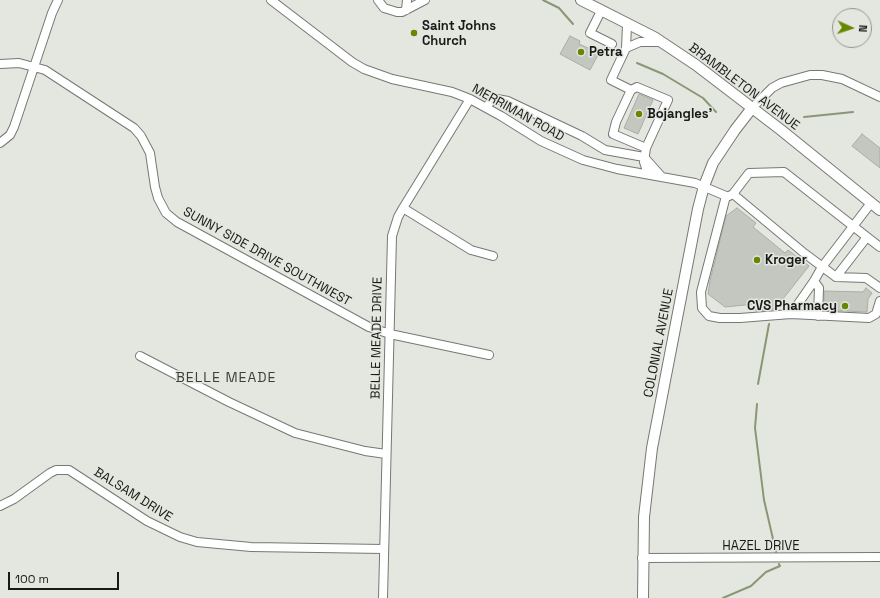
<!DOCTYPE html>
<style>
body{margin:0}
#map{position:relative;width:880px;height:598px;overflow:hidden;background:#e4e7e0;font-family:"Space Grotesk",sans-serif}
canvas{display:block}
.north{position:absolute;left:832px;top:8px;width:40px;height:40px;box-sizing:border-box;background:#e4e7e0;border:1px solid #939590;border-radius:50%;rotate:93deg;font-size:11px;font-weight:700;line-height:16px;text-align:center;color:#191a18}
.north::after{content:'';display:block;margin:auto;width:14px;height:18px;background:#678700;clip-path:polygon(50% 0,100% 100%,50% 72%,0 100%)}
.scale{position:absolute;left:8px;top:572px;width:111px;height:18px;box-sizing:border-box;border:2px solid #191a18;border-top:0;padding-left:5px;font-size:12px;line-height:14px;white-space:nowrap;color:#191a18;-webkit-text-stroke:3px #e4e7e0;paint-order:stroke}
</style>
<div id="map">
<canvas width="880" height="598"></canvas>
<div class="north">N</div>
<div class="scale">100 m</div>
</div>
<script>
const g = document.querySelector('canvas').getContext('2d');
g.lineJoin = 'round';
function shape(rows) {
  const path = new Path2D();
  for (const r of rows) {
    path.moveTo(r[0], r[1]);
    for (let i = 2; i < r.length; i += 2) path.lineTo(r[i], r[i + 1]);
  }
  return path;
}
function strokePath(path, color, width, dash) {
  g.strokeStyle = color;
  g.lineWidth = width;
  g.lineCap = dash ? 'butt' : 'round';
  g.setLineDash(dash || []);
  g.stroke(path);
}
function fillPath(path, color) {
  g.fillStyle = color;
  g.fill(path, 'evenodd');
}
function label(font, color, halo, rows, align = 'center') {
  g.font = font + ' "Space Grotesk",sans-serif';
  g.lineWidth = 3;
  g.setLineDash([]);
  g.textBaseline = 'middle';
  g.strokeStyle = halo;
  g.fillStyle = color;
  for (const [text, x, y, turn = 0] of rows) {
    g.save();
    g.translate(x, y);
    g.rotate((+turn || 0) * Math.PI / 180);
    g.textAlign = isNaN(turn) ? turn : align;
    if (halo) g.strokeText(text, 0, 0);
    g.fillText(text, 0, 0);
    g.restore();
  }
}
strokePath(shape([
 [543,0,559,8,573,24],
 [637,63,663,74,703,98,716,112],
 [804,117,853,112],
 [758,384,769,324],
 [757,404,755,428,764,500,776,552],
 [723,598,751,586,766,572,780,566,779,564]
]), '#8a9775', 2);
const building = shape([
 [570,36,580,41,579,44,599,53,590,70,560,54,570,36],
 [639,94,653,100,638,134,624,128,639,94],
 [862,134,880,148,880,168,852,146,862,134],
 [737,208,756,223,753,227,785,253,788,250,809,266,775,309,756,311,755,304,725,307,708,294,710,281,726,216,737,208],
 [866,288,872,293,868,299,867,312,824,310,824,291,863,292,866,288]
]);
fillPath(building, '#c4c7c0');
strokePath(building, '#aaaca6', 1);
const minor = shape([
 [271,0,352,62,364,69,392,79,452,92,470,99,501,116,541,141,583,160,617,169,695,183,726,196,701,292,702,308,709,316,720,318,740,318,791,314,869,318,876,314,880,301],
 [378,0,384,8,397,12,402,12,425,0],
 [406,10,407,0],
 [601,11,590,33,612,44],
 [627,25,626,48,611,80,631,90,637,87,668,100,646,148,644,162,648,174],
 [626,48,640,42,661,42],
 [0,64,19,63,45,70,134,128,141,136,150,153,155,187,158,198,166,213,177,222,369,327,390,334,489,355],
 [631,90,616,122,613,134,646,148],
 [487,107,490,102,497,99,508,101,582,136,605,150,644,157,661,176],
 [752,108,772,88,781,83,810,75,822,75,842,79,880,97],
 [0,143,10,135,14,127,52,13,58,0],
 [733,194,804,253,836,277,867,237,880,247],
 [729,196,733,194,749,173,784,172,867,237],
 [403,208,471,250,493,256],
 [836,277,866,278,880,288],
 [814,281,819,288,818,316],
 [791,314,814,281,822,267,871,203],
 [140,356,229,402,295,433,365,451,386,454],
 [0,506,14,499,50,473,56,470,69,470,147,521,180,537,197,542,251,547,384,549],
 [642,558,880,557],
 [383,598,392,236,398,217,403,208,470,99]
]);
const major = shape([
 [581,0,654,37,696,65,781,130,880,210],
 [643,598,644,517,652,448,698,209,704,186,713,163,735,130,752,108]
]);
strokePath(minor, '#767973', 10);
strokePath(major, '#767973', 12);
strokePath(minor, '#fff', 8);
strokePath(major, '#fff', 10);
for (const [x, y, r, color] of [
 [414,33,4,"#678700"],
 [581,52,4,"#678700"],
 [639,114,4,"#678700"],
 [757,260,4,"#678700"],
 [845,306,4,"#678700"]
]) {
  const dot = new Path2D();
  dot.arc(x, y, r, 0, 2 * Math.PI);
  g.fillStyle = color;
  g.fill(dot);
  strokePath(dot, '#e4e7e0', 1.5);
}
label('bold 13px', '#191a18', '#e4e7e0', [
 ["Saint Johns",422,26],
 ["Church",422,41],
 ["Petra",589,52],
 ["Bojangles'",647,114],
 ["Kroger",765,260],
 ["CVS Pharmacy",837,306,"right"]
], 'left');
label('13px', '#191a18', '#e4e7e0', [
 ["BRAMBLETON AVENUE",744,87,37],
 ["MERRIMAN ROAD",518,113,29],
 ["SUNNY SIDE DRIVE SOUTHWEST",267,257,29],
 ["BELLE MEADE DRIVE",377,338,-89],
 ["COLONIAL AVENUE",659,343,-79],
 ["BALSAM DRIVE",133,495,32],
 ["HAZEL DRIVE",761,546]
]);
g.letterSpacing = '1px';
label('14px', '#3d3f3a', '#e4e7e0', [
 ["BELLE MEADE",226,378]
]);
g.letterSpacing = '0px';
</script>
